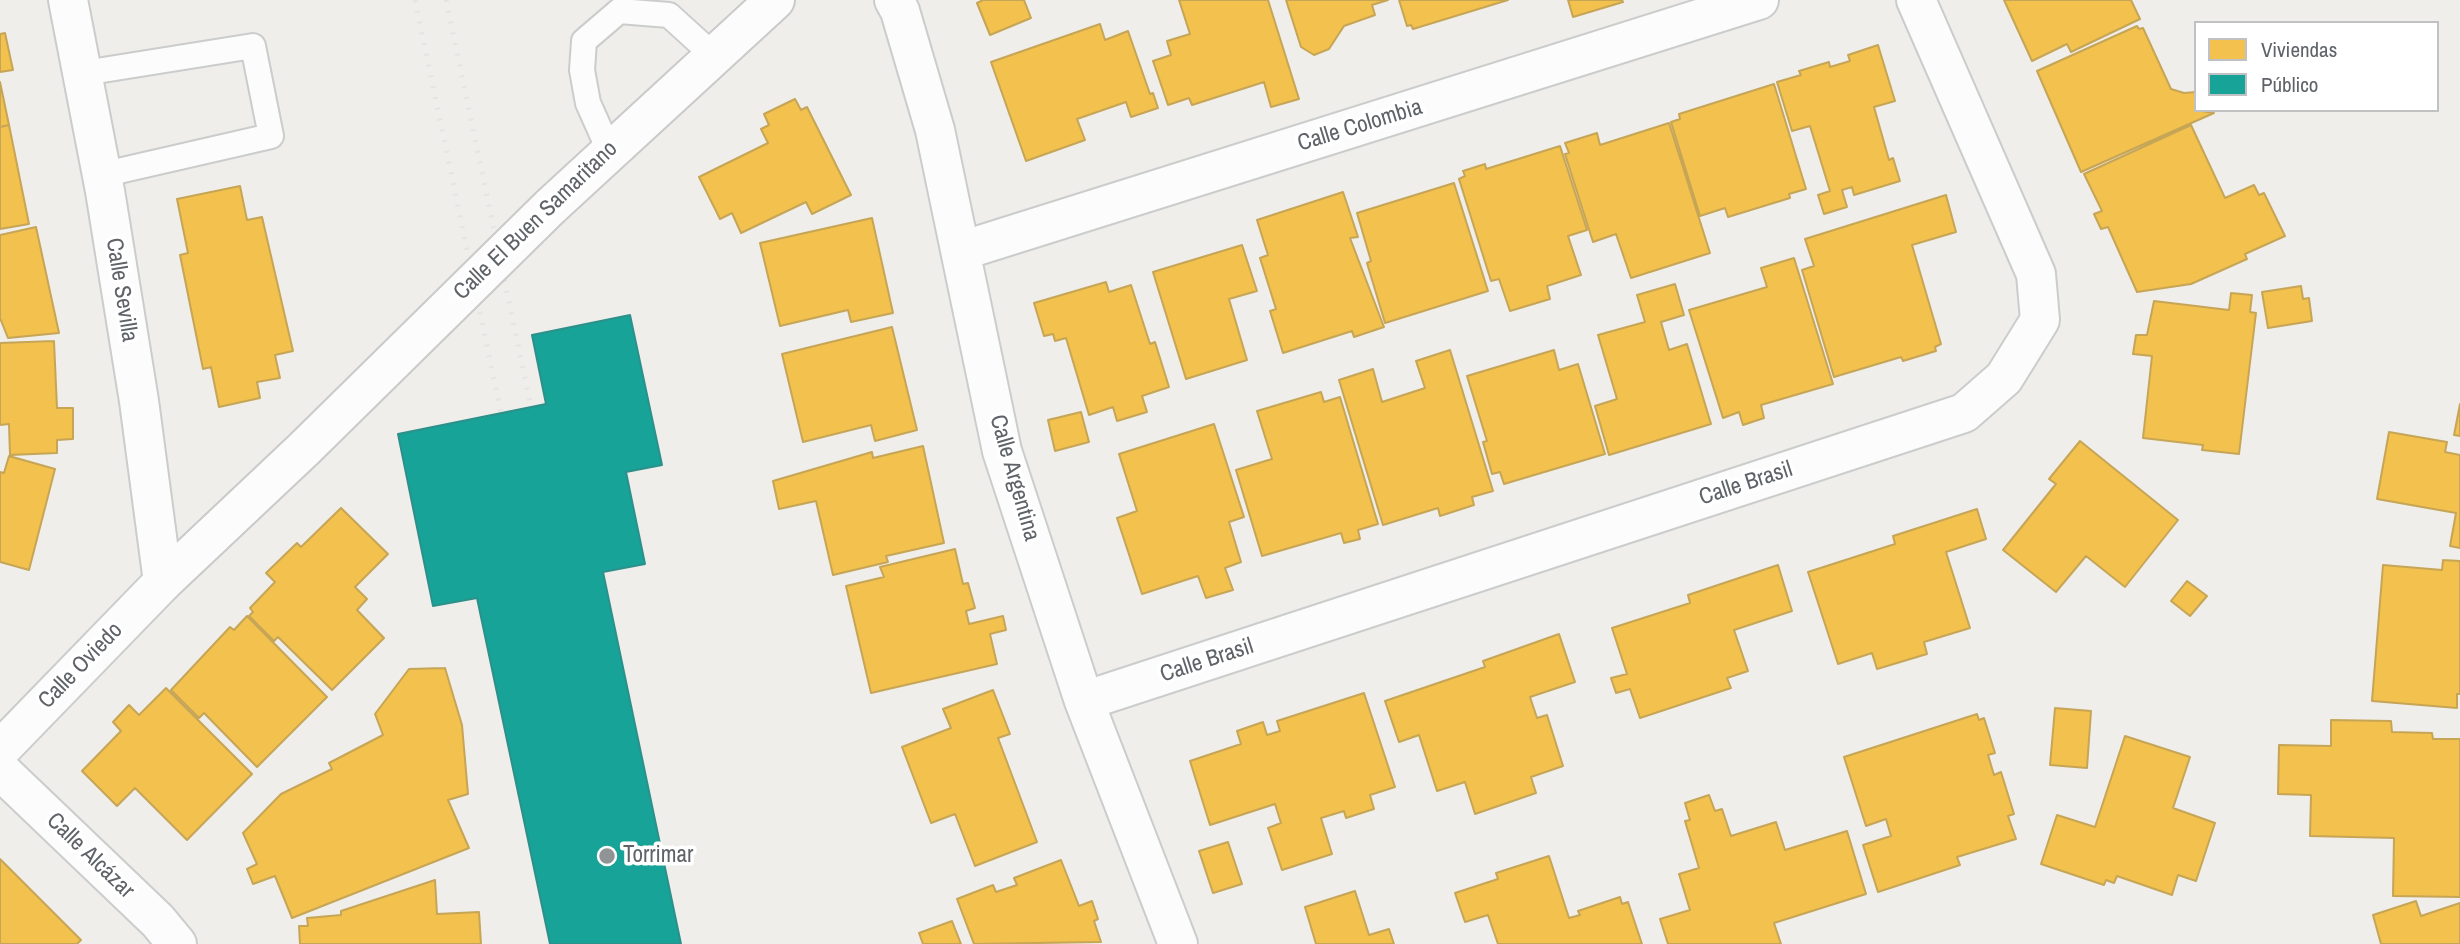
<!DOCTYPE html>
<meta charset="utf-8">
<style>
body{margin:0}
#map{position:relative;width:2460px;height:944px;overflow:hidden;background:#efeeea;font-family:"Archivo Narrow",sans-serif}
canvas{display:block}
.legend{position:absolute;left:2194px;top:21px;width:245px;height:91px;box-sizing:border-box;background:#fff;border:2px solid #bfc1c3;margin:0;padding:9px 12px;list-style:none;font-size:21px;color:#5f6368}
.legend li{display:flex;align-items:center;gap:14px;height:35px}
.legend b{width:35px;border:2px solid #bfc1c3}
</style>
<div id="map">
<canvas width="2460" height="944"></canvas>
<ul class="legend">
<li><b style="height:19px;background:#f2c14e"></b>Viviendas</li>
<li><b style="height:19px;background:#17a398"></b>Público</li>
</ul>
</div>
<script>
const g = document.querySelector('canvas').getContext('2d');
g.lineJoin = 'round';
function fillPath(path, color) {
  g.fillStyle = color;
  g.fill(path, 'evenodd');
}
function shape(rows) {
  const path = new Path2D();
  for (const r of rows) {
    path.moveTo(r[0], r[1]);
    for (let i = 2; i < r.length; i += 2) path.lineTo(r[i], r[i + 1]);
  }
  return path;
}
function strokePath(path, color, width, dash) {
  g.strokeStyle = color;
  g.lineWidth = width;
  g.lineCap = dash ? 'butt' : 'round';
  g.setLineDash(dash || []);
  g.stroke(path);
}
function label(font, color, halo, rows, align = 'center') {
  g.font = font + ' "Archivo Narrow",sans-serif';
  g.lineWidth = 7;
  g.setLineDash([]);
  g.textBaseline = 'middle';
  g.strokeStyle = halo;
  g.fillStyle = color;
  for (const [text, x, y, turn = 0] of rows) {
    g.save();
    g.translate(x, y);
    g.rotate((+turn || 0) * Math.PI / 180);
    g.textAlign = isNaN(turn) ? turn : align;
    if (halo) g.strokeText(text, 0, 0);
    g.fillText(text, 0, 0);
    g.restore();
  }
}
const homes = shape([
 [983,0,1024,0,1031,18,990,35,977,3,983,0],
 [1179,0,1268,0,1299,99,1271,107,1264,82,1192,105,1189,98,1168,105,1153,61,1171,55,1167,41,1190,34,1179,0],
 [1286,0,1388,0,1372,5,1375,15,1344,26,1329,49,1314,55,1301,47,1286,0],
 [1399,0,1508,0,1413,29,1411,25,1407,26,1399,0],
 [1568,0,1622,0,1623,2,1573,17,1568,0],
 [2004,0,2131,0,2140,19,2071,52,2067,44,2032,61,2004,0],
 [1100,24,1105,40,1128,31,1150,94,1153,93,1158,108,1131,117,1126,102,1077,119,1085,140,1026,161,991,62,1100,24],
 [2137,26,2139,29,2143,28,2171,89,2184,93,2196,92,2196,110,2214,113,2081,172,2037,71,2137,26],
 [5,33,13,70,0,72,0,34,5,33],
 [1878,45,1895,101,1874,107,1889,160,1893,158,1900,181,1854,195,1852,187,1842,190,1847,207,1824,214,1818,195,1830,191,1810,126,1792,131,1777,82,1801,75,1799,71,1829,62,1830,67,1850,61,1848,55,1878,45],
 [0,82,9,125,0,127,0,82],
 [1774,84,1806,189,1789,194,1790,198,1728,217,1725,208,1700,216,1671,122,1680,119,1679,114,1774,84],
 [795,99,801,110,807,107,851,195,812,214,806,202,741,233,732,213,720,219,699,177,768,143,761,129,769,125,764,114,795,99],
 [1669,123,1710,253,1631,278,1616,234,1593,242,1565,154,1569,153,1565,143,1597,133,1600,145,1669,123],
 [9,125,29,224,0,229,0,127,9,125],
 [2191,125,2225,198,2254,185,2259,195,2264,193,2285,236,2245,254,2247,259,2191,284,2137,292,2108,227,2101,229,2094,214,2102,211,2084,174,2191,125],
 [1560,146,1587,230,1568,236,1581,275,1547,286,1550,299,1510,311,1499,279,1491,281,1459,179,1465,176,1463,171,1485,164,1486,169,1560,146],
 [1454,183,1488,291,1385,323,1367,263,1371,261,1357,213,1454,183],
 [240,186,247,220,262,217,293,351,275,355,280,378,257,382,260,398,219,407,211,367,203,369,180,255,188,253,177,199,240,186],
 [1343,192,1358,237,1350,238,1384,327,1354,337,1352,331,1283,353,1270,311,1276,309,1260,258,1268,255,1257,220,1343,192],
 [1946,195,1956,232,1912,245,1941,344,1935,347,1936,351,1903,361,1901,357,1834,377,1802,270,1814,266,1805,239,1946,195],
 [872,218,893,313,851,322,848,310,780,326,760,243,872,218],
 [36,227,59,333,8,338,0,318,0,235,36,227],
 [1242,245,1257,291,1229,299,1247,360,1186,379,1153,272,1242,245],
 [1794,258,1833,384,1761,405,1764,418,1743,425,1739,412,1723,418,1689,310,1767,287,1761,268,1794,258],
 [1106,282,1109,292,1131,285,1150,344,1155,342,1169,387,1142,396,1147,412,1117,421,1113,407,1089,415,1066,338,1055,341,1053,334,1044,336,1034,303,1106,282],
 [1675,284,1684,315,1661,322,1669,350,1687,344,1711,424,1609,455,1595,406,1617,399,1598,335,1645,322,1637,295,1675,284],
 [2301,286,2303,299,2309,298,2312,321,2268,328,2262,292,2301,286],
 [2231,293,2252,295,2250,312,2256,313,2239,454,2202,450,2203,445,2143,438,2152,356,2133,354,2136,335,2147,335,2154,301,2229,310,2231,293],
 [892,327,917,430,875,441,871,425,803,442,782,354,892,327],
 [54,341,57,408,73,408,73,439,57,440,57,453,10,455,9,424,0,425,0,343,54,341],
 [1450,350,1493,491,1472,497,1474,505,1440,516,1438,508,1383,525,1339,380,1373,369,1382,402,1425,388,1416,361,1450,350],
 [1554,350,1559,370,1578,364,1605,454,1504,484,1500,472,1492,474,1483,442,1487,441,1467,376,1554,350],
 [1321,392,1324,402,1340,397,1378,524,1358,530,1360,539,1344,543,1341,533,1262,556,1236,470,1272,459,1257,411,1321,392],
 [2460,404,2460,436,2454,435,2460,404],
 [1081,412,1089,442,1055,451,1048,420,1081,412],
 [1214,424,1244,517,1229,522,1241,562,1225,568,1233,590,1206,598,1198,576,1142,594,1117,518,1137,511,1119,454,1214,424],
 [2389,432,2447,442,2445,452,2460,455,2460,548,2450,546,2456,513,2377,499,2389,432],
 [2080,441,2178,520,2125,587,2086,556,2056,592,2003,550,2056,484,2049,479,2080,441],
 [923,446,944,543,886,556,888,562,833,575,816,501,779,509,773,481,872,452,873,458,923,446],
 [9,456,55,469,29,570,0,562,0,472,4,473,9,456],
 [341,508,388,554,355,587,367,599,357,610,384,638,332,690,278,637,274,641,249,616,253,612,250,608,275,582,266,573,297,543,301,547,341,508],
 [1977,509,1986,539,1946,552,1970,628,1924,642,1927,654,1877,669,1872,653,1838,664,1808,572,1895,544,1893,536,1977,509],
 [955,549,963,584,968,583,975,608,966,611,969,624,1003,616,1006,630,990,634,997,664,871,693,846,586,884,577,880,567,955,549],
 [2443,560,2460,561,2460,694,2457,694,2457,708,2372,701,2383,565,2442,570,2443,560],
 [1778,565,1792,611,1734,630,1748,671,1727,678,1731,688,1640,718,1630,689,1616,693,1611,678,1627,674,1612,628,1690,603,1688,595,1778,565],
 [2187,581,2207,596,2190,616,2171,601,2187,581],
 [247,616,327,697,257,767,204,713,199,718,171,690,230,627,234,630,247,616],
 [1559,634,1575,682,1530,697,1537,718,1547,715,1563,766,1531,777,1536,793,1475,814,1465,782,1437,791,1419,735,1399,742,1385,701,1485,667,1483,661,1559,634],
 [445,668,462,725,468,794,448,800,469,848,292,918,275,876,253,884,247,869,257,864,243,833,281,794,332,769,329,763,383,735,375,714,409,669,445,668],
 [166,688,252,774,187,840,135,788,117,806,82,771,121,731,113,722,129,705,139,715,166,688],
 [993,690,1010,734,998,738,1037,842,975,866,955,814,931,823,902,747,951,728,943,709,993,690],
 [1364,693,1395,787,1370,795,1374,809,1346,818,1344,811,1321,818,1332,854,1282,870,1268,828,1281,823,1275,804,1210,825,1190,761,1241,744,1237,731,1263,722,1267,735,1280,731,1277,721,1364,693],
 [2055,708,2091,711,2087,768,2050,765,2055,708],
 [1977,714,1979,720,1984,718,1995,753,1988,755,1994,775,2001,772,2014,814,2008,816,2016,839,1957,857,1960,865,1878,892,1863,845,1891,836,1886,819,1866,826,1844,757,1977,714],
 [2331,720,2391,721,2392,732,2432,733,2433,739,2460,739,2460,897,2393,896,2394,838,2310,836,2311,795,2278,794,2279,745,2331,746,2331,720],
 [2125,736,2190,757,2173,808,2215,823,2196,881,2178,875,2172,895,2117,876,2114,883,2106,880,2104,885,2041,864,2057,815,2095,827,2125,736],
 [1709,795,1715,811,1722,809,1731,836,1776,822,1785,850,1847,831,1866,894,1774,923,1781,944,1668,944,1660,919,1690,910,1679,874,1699,868,1685,821,1690,820,1685,803,1709,795],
 [1228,842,1242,884,1213,893,1199,851,1228,842],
 [1549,856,1569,918,1580,915,1578,911,1620,897,1622,904,1628,902,1642,944,1498,944,1488,915,1465,922,1455,893,1498,879,1496,873,1549,856],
 [0,859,81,940,77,944,0,944,0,859],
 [1061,860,1079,906,1092,901,1098,919,1094,921,1101,942,974,944,957,899,993,885,996,892,1017,885,1014,878,1061,860],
 [435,880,437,914,479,912,481,944,300,944,299,926,308,926,307,918,341,915,341,911,435,880],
 [1355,891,1369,935,1389,929,1394,944,1316,944,1305,907,1355,891],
 [2416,901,2421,916,2460,903,2460,944,2381,944,2373,915,2416,901],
 [952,921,961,944,923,944,919,933,952,921]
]);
fillPath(homes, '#f2c14e');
strokePath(homes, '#c6a556', 2);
const public = shape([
 [630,315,662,465,626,472,645,564,603,572,681,944,550,944,477,598,433,606,398,434,546,404,532,335,630,315]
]);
fillPath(public, '#17a398');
strokePath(public, '#2d908a', 2);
const lane = shape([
 [84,73,253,46,271,136,101,175],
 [609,150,588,103,582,70,584,41,619,11,669,15,713,55]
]);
const street = shape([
 [894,0,900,11,935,130,1002,451,1084,701,1178,944],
 [961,251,1759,0],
 [1084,701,1964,413,2004,378,2040,320,2036,274,1916,0],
 [0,750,163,582,139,401,105,191,68,0],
 [0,770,158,921,177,944]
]);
const secondary = shape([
 [550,207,775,0],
 [163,582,304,449]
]);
strokePath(lane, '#cbcccc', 28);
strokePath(street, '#cbcccc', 42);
strokePath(secondary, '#cacacb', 42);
strokePath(lane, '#fdfcfc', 24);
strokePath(street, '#fdfcfc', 38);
strokePath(secondary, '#fdfcfc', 38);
strokePath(shape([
 [415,0,501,413],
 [446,0,531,407]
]), '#e4e4e4', 5, [2, 9]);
const secondaryBridge = shape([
 [304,449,550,207]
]);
strokePath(secondaryBridge, '#cacacb', 42, []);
strokePath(secondaryBridge, '#fdfcfc', 38);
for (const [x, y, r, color] of [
 [607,856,9,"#919496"]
]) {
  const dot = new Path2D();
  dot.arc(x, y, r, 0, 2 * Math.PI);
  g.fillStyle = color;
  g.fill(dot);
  strokePath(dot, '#fff', 2.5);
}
label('23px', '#5f6368', '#fff', [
 ["Calle Colombia",1360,126,-17],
 ["Calle El Buen Samaritano",536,221,-44],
 ["Calle Sevilla",121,290,81],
 ["Calle Argentina",1014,478,74],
 ["Calle Brasil",1746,484,-18],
 ["Calle Brasil",1207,661,-18],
 ["Calle Oviedo",81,666,-46],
 ["Calle Alcázar",90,856,44]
]);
label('23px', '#5f6368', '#fff', [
 ["Torrimar",623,856]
], 'left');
</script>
